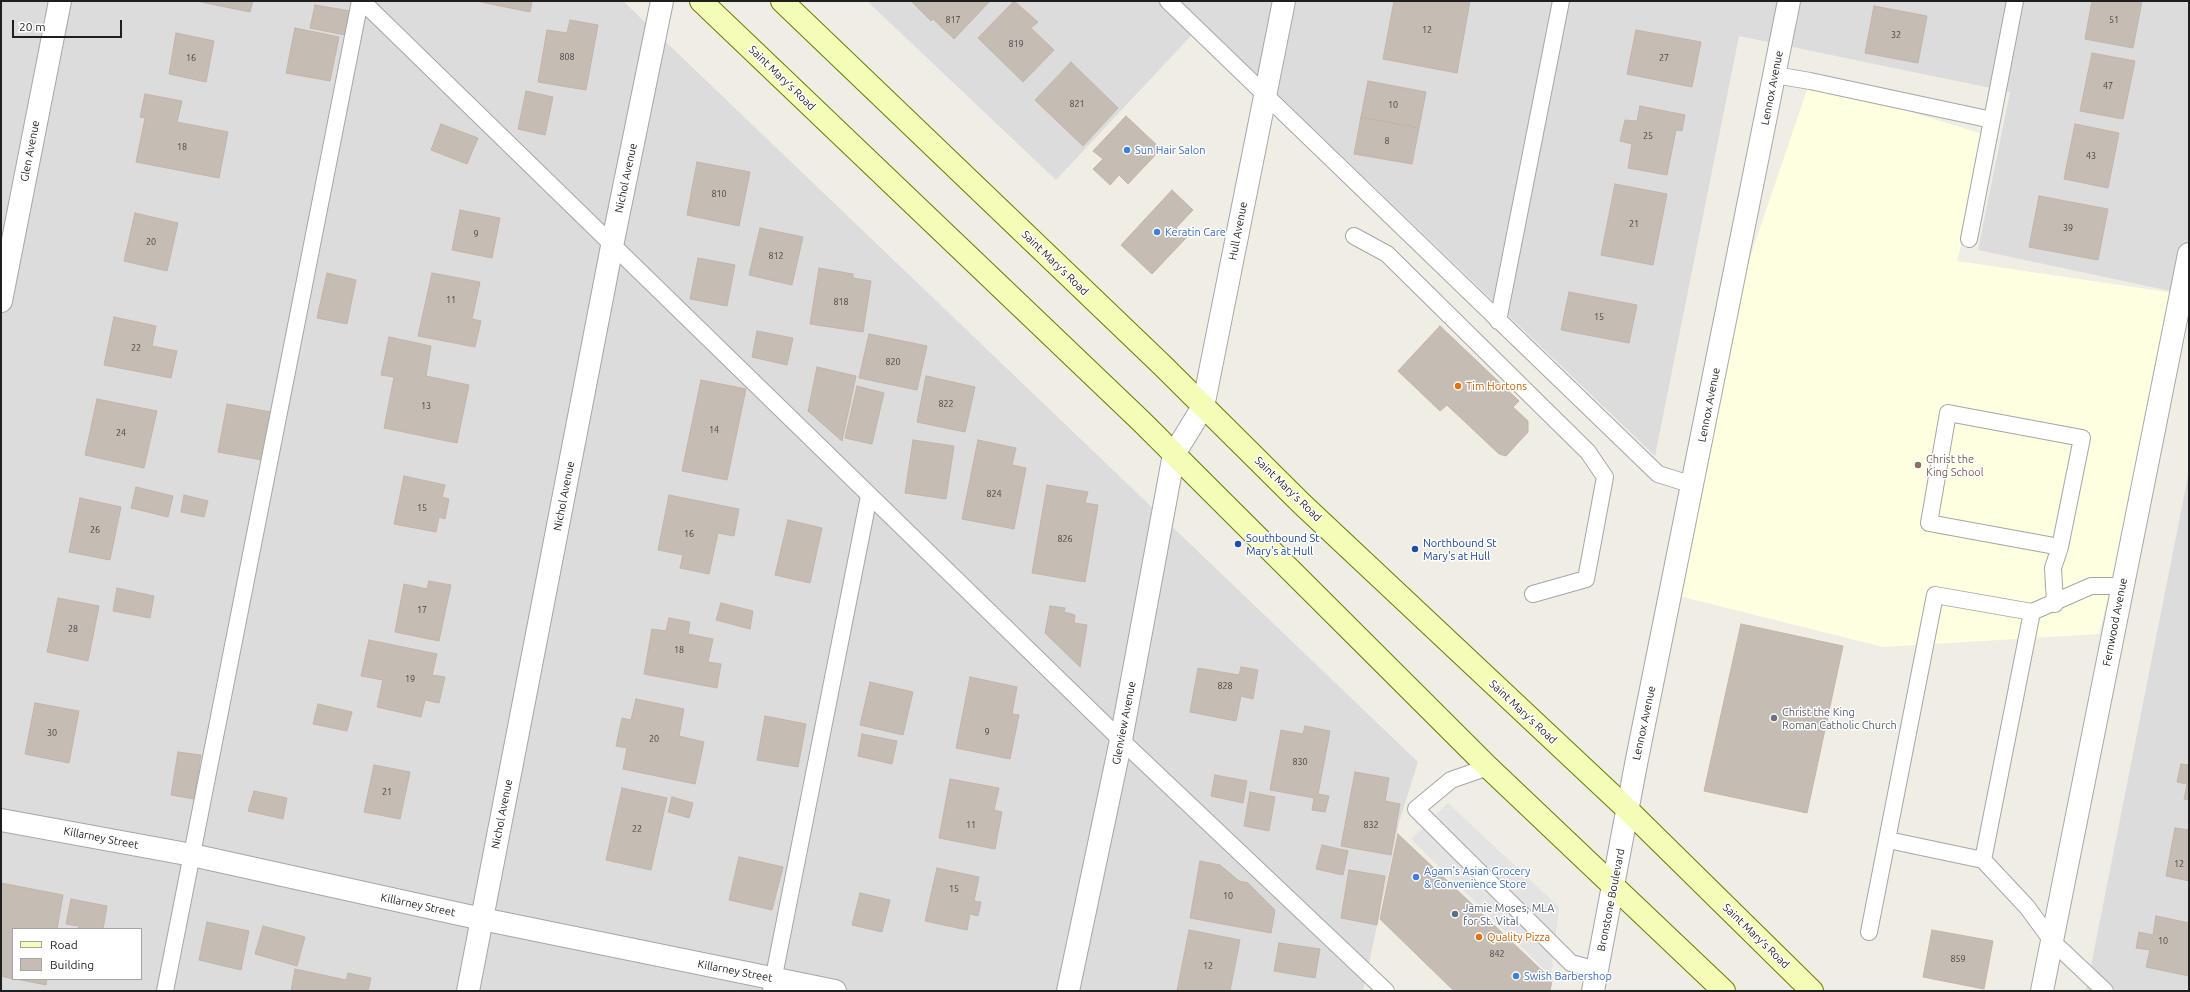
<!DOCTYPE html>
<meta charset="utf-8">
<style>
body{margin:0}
#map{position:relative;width:2190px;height:992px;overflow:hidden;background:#f0ede5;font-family:Ubuntu,sans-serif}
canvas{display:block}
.frame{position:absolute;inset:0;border:2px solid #1f1f1f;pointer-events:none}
.legend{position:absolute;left:12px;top:928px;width:130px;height:52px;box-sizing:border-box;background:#fff;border:1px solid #a5a5a5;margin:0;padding:5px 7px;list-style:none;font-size:12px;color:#1f1f1f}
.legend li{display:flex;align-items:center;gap:8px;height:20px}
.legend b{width:20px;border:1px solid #a5a5a5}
.scale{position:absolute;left:12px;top:20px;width:110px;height:18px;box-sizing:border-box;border:2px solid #1f1f1f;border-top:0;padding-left:5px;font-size:12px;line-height:14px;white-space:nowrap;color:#1f1f1f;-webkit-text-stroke:3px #fff;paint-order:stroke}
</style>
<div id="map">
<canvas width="2190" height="992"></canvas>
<div class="frame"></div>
<ul class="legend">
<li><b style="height:5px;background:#f4fcb8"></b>Road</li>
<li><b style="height:11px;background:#c5bcb4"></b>Building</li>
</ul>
<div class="scale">20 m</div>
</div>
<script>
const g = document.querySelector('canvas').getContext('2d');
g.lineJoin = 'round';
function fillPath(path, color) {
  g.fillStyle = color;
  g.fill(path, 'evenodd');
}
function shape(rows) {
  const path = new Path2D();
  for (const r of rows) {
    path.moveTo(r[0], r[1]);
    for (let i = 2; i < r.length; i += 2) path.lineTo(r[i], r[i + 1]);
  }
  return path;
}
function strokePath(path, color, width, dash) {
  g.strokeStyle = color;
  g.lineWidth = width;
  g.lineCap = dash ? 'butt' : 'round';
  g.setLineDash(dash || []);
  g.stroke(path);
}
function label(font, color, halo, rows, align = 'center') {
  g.font = font + ' Ubuntu,sans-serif';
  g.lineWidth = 3;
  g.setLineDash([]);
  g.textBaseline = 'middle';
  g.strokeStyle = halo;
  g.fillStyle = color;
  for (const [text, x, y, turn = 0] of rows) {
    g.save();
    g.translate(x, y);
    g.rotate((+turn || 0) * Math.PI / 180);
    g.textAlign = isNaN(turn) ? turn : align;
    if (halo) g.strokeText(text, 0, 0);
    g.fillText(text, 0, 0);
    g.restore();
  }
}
fillPath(shape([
 [1,1,623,1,1418,762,1400,819,1363,991,1,991],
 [13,929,141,929,141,979,13,979],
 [867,1,2189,1,2189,295,1978,250,2010,92,1739,36,1655,456,1203,23,1056,180],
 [2189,471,2189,991,2086,991]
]), '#dddcdc');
fillPath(shape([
 [1810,81,1989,136,1957,261,2181,294,2099,634,1883,647,1671,594,1723,337]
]), '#fdffe0');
fillPath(shape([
 [1448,803,1559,907,1551,976,1411,839]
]), '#e3e3e3');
const building = shape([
 [196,1,253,1,250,12,196,1],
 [476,1,532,1,530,12,476,1],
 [911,1,990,1,954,39,933,19,931,21,911,1],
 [1014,1,1038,22,1031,28,1054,50,1023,82,978,38,1014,1],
 [1394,1,1470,1,1457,73,1383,59,1394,1],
 [2092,1,2142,1,2133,48,2085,39,2092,1],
 [315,5,350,11,345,35,310,28,315,5],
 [1874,6,1927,16,1918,63,1865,53,1874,6],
 [570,20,598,25,586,90,538,82,547,30,567,33,570,20],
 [295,28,339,37,330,81,286,73,295,28],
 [1636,30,1701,42,1692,87,1627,74,1636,30],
 [176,33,214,41,206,82,169,74,176,33],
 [2092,53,2135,61,2123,119,2080,111,2092,53],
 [1071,62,1118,108,1083,146,1035,100,1071,62],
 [1368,81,1426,92,1419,128,1361,117,1368,81],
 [526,91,553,97,545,135,518,129,526,91],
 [145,94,182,101,177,122,228,132,219,178,136,162,145,118,140,117,145,94],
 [1640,106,1685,115,1682,131,1676,130,1667,175,1628,168,1632,144,1620,141,1625,120,1637,121,1640,106],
 [1126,116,1161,149,1128,184,1119,175,1110,185,1093,169,1103,159,1093,151,1126,116],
 [1361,117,1419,128,1412,164,1354,154,1361,117],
 [441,124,478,138,467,164,431,150,441,124],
 [2075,124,2119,133,2108,188,2064,179,2075,124],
 [697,162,750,172,739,226,687,215,697,162],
 [1615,184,1667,194,1653,265,1601,255,1615,184],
 [1172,190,1193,210,1176,228,1187,237,1152,274,1121,245,1172,190],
 [2039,196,2108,209,2098,260,2029,247,2039,196],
 [460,210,500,218,492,258,452,250,460,210],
 [135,213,178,223,167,271,124,261,135,213],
 [760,228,803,237,792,285,749,275,760,228],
 [698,258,735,265,727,306,690,299,698,258],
 [819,268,853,274,853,278,871,281,863,332,810,324,819,268],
 [327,273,356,280,347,324,317,318,327,273],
 [432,273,480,282,472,319,481,321,475,347,418,336,432,273],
 [1569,292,1637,305,1629,343,1561,330,1569,292],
 [114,317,156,326,152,346,177,351,171,378,104,365,114,317],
 [1440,326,1519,401,1513,407,1528,421,1528,432,1506,456,1499,454,1447,405,1440,411,1398,371,1440,326],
 [757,331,793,338,787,365,752,357,757,331],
 [869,334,927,346,917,390,859,378,869,334],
 [389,337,431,346,426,376,469,385,457,443,384,428,394,377,381,375,389,337],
 [817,367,856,376,842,441,808,411,817,367],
 [926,376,975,387,965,432,917,422,926,376],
 [701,380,746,389,727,480,682,471,701,380],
 [857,386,884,393,872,444,845,438,857,386],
 [97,399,157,411,144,468,85,455,97,399],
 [227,404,271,412,262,460,218,452,227,404],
 [913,440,954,446,946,499,905,493,913,440],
 [978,440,1016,448,1012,465,1026,468,1014,529,962,519,978,440],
 [404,476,445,485,442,497,449,499,445,519,439,517,436,532,394,524,404,476],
 [1047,485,1088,492,1085,503,1098,505,1085,582,1032,573,1047,485],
 [136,487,173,496,168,517,131,508,136,487],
 [184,495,208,501,204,517,181,512,184,495],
 [669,495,739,509,734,536,718,533,709,574,680,568,683,555,658,550,669,495],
 [80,498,121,507,110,560,69,552,80,498],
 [788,520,822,528,810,583,775,575,788,520],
 [429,581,451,585,439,641,395,632,404,584,427,589,429,581],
 [117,588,154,596,150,618,113,611,117,588],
 [58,598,99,606,88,661,47,652,58,598],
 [721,603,753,611,750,629,716,620,721,603],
 [1050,606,1065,608,1064,612,1075,615,1074,623,1087,625,1080,667,1045,633,1050,606],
 [669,618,690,622,688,634,713,639,708,662,721,664,717,688,644,674,652,629,666,631,669,618],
 [1741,624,1843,646,1807,813,1704,791,1741,624],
 [369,640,437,654,432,675,445,677,439,703,425,700,421,717,377,707,383,680,361,676,369,640],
 [1241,667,1258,670,1253,699,1241,696,1236,721,1190,712,1198,668,1239,675,1241,667],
 [970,677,1017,687,1012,714,1019,715,1010,759,956,748,970,677],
 [870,682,913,692,903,735,860,725,870,682],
 [636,699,684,709,679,736,704,742,695,784,623,769,627,748,616,746,622,718,631,720,636,699],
 [35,703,79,711,69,763,25,754,35,703],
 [318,704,352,712,347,731,313,724,318,704],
 [765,716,806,724,798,767,757,760,765,716],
 [1305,726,1330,731,1318,794,1329,796,1325,812,1312,810,1314,798,1270,790,1281,730,1303,734,1305,726],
 [862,734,897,741,892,764,858,756,862,734],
 [178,752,201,755,194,799,171,795,178,752],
 [2181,764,2189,765,2189,800,2184,799,2187,784,2177,782,2181,764],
 [374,765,410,772,400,819,364,812,374,765],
 [1355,772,1389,778,1385,801,1400,804,1391,855,1341,846,1355,772],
 [1215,775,1247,781,1243,803,1211,796,1215,775],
 [950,779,999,788,994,810,1002,812,995,849,939,838,950,779],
 [622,788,667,798,651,870,606,860,622,788],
 [254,791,287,798,283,819,248,811,254,791],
 [1250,792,1275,797,1269,831,1244,826,1250,792],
 [672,797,693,803,689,818,668,812,672,797],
 [2175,828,2189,830,2189,881,2166,876,2175,828],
 [1398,834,1552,980,1550,991,1454,991,1380,919,1398,834],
 [1322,845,1348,851,1343,875,1316,869,1322,845],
 [739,857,783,867,772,910,729,900,739,857],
 [1200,861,1220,865,1239,881,1248,883,1275,910,1271,933,1190,918,1200,861],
 [937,868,979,877,974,901,981,902,978,916,970,914,967,930,925,921,937,868],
 [1349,870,1385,876,1377,925,1341,918,1349,870],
 [1,883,63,895,57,929,13,929,13,979,1,976,1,883],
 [860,893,890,900,882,932,852,925,860,893],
 [71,899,107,906,103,929,78,929,79,926,66,924,71,899],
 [2156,916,2189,923,2189,976,2146,967,2150,950,2136,948,2139,932,2153,935,2156,916],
 [207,922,249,931,241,970,199,960,207,922],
 [263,926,305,937,297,966,255,954,263,926],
 [1189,930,1240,940,1230,991,1177,991,1189,930],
 [1932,930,1993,941,1984,989,1923,977,1932,930],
 [1279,943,1320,949,1315,978,1274,971,1279,943],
 [295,969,346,980,348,973,371,978,368,991,291,991,295,969],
 [16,979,47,979,46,985,16,979]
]);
fillPath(building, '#c5bcb4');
strokePath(building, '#c3b5a7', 1);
const service = shape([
 [362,1,1121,740,1386,991],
 [1168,1,1658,474,1693,485],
 [1775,75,1810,81,1992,120],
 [1354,236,1387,254,1588,452,1605,477,1586,579,1533,594],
 [1969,239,2015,1],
 [1498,321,1561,1],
 [2055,604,2053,568,2060,547,2082,438,1948,413,1929,523,2060,547],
 [2032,612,2091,586,2123,586],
 [1488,767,1451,780,1416,809,1571,963,1597,970],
 [1888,840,1983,860],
 [1869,932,1935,595,2032,612,1983,860,2027,907,2052,941,2105,991],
 [165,991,360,1],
 [771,991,869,496]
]);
const minor = shape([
 [1,301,60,1],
 [1,820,192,855,482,919,835,991],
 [468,991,612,246,662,1],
 [1068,991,1121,740,1174,454,1203,407,1284,1],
 [1593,991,1637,759,1789,1],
 [2042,991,2189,254]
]);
const secondary = shape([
 [701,1,1141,421,1488,767,1724,991],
 [782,1,1161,364,1302,504,1628,810,1812,991]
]);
strokePath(service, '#a6a6a6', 18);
strokePath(minor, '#a6a6a6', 24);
strokePath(secondary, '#677c01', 24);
strokePath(service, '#fff', 16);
strokePath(minor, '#fff', 22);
strokePath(secondary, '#f4fcb8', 22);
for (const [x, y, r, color] of [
 [1127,150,4,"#3f7fe0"],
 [1157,232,4,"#3f7fe0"],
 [1458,386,4,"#e8710a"],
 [1918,465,4,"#8d6e63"],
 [1238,544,4,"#1a4fb4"],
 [1415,549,4,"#1a4fb4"],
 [1774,718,4,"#6b7280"],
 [1416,877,4,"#3f7fe0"],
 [1455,914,4,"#5c6f8a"],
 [1479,937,4,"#e8710a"],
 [1516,976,4,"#3f7fe0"]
]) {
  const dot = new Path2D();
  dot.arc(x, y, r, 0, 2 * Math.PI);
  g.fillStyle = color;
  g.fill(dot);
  strokePath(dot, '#fff', 1.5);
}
label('9px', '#484644', null, [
 ["817",953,20],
 ["51",2114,20],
 ["12",1427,30],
 ["32",1896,35],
 ["819",1016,44],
 ["808",567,57],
 ["16",191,58],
 ["27",1664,58],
 ["47",2108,86],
 ["821",1077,104],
 ["10",1393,105],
 ["25",1648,136],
 ["8",1387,141],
 ["18",182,147],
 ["43",2091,156],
 ["810",719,194],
 ["21",1634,224],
 ["39",2068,228],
 ["9",476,234],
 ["20",151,242],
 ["812",776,256],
 ["11",451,300],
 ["818",841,302],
 ["15",1599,317],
 ["22",136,348],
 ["820",893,362],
 ["822",946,404],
 ["13",426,406],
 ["14",714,430],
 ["24",121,433],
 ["824",994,494],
 ["15",422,508],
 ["26",95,530],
 ["16",689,534],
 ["826",1065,539],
 ["17",422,610],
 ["28",73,629],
 ["18",679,650],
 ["19",410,679],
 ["828",1225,686],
 ["9",987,732],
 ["30",52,733],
 ["20",654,739],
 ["830",1300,762],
 ["21",387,792],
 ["11",971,825],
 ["832",1371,825],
 ["22",637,829],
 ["12",2179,864],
 ["15",954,889],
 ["10",1228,896],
 ["10",2163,941],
 ["842",1497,954],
 ["859",1958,959],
 ["12",1208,966]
]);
label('11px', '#1f1f1f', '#fff', [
 ["Saint Mary’s Road",782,78,44],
 ["Lennox Avenue",1772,88,-79],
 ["Glen Avenue",30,151,-79],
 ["Nichol Avenue",626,178,-78],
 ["Hull Avenue",1238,231,-79],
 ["Saint Mary’s Road",1055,263,44],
 ["Lennox Avenue",1709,405,-79],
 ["Saint Mary’s Road",1288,489,44],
 ["Nichol Avenue",564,496,-79],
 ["Fernwood Avenue",2115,622,-79],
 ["Saint Mary’s Road",1523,712,43],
 ["Glenview Avenue",1124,723,-79],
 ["Lennox Avenue",1644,723,-78],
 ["Nichol Avenue",502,814,-79],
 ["Killarney Street",101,838,11],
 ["Bronstone Boulevard",1611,900,-79],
 ["Killarney Street",418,905,12],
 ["Saint Mary’s Road",1756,936,44],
 ["Killarney Street",735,971,11]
]);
label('11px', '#366cbe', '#fff', [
 ["Sun Hair Salon",1135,150],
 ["Keratin Care",1165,232],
 ["Agam's Asian Grocery",1424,871],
 ["& Convenience Store",1424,884],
 ["Swish Barbershop",1524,976]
], 'left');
label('11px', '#c56008', '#fff', [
 ["Tim Hortons",1466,386],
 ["Quality Pizza",1487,937]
], 'left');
label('11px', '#785e54', '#fff', [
 ["Christ the",1926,459],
 ["King School",1926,472]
], 'left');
label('11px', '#164399', '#fff', [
 ["Southbound St",1246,538],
 ["Mary's at Hull",1246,551],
 ["Northbound St",1423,543],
 ["Mary's at Hull",1423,556]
], 'left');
label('11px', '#5b616d', '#fff', [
 ["Christ the King",1782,712],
 ["Roman Catholic Church",1782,725]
], 'left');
label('11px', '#4e5e75', '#fff', [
 ["Jamie Moses, MLA",1463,908],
 ["for St. Vital",1463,921]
], 'left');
</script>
